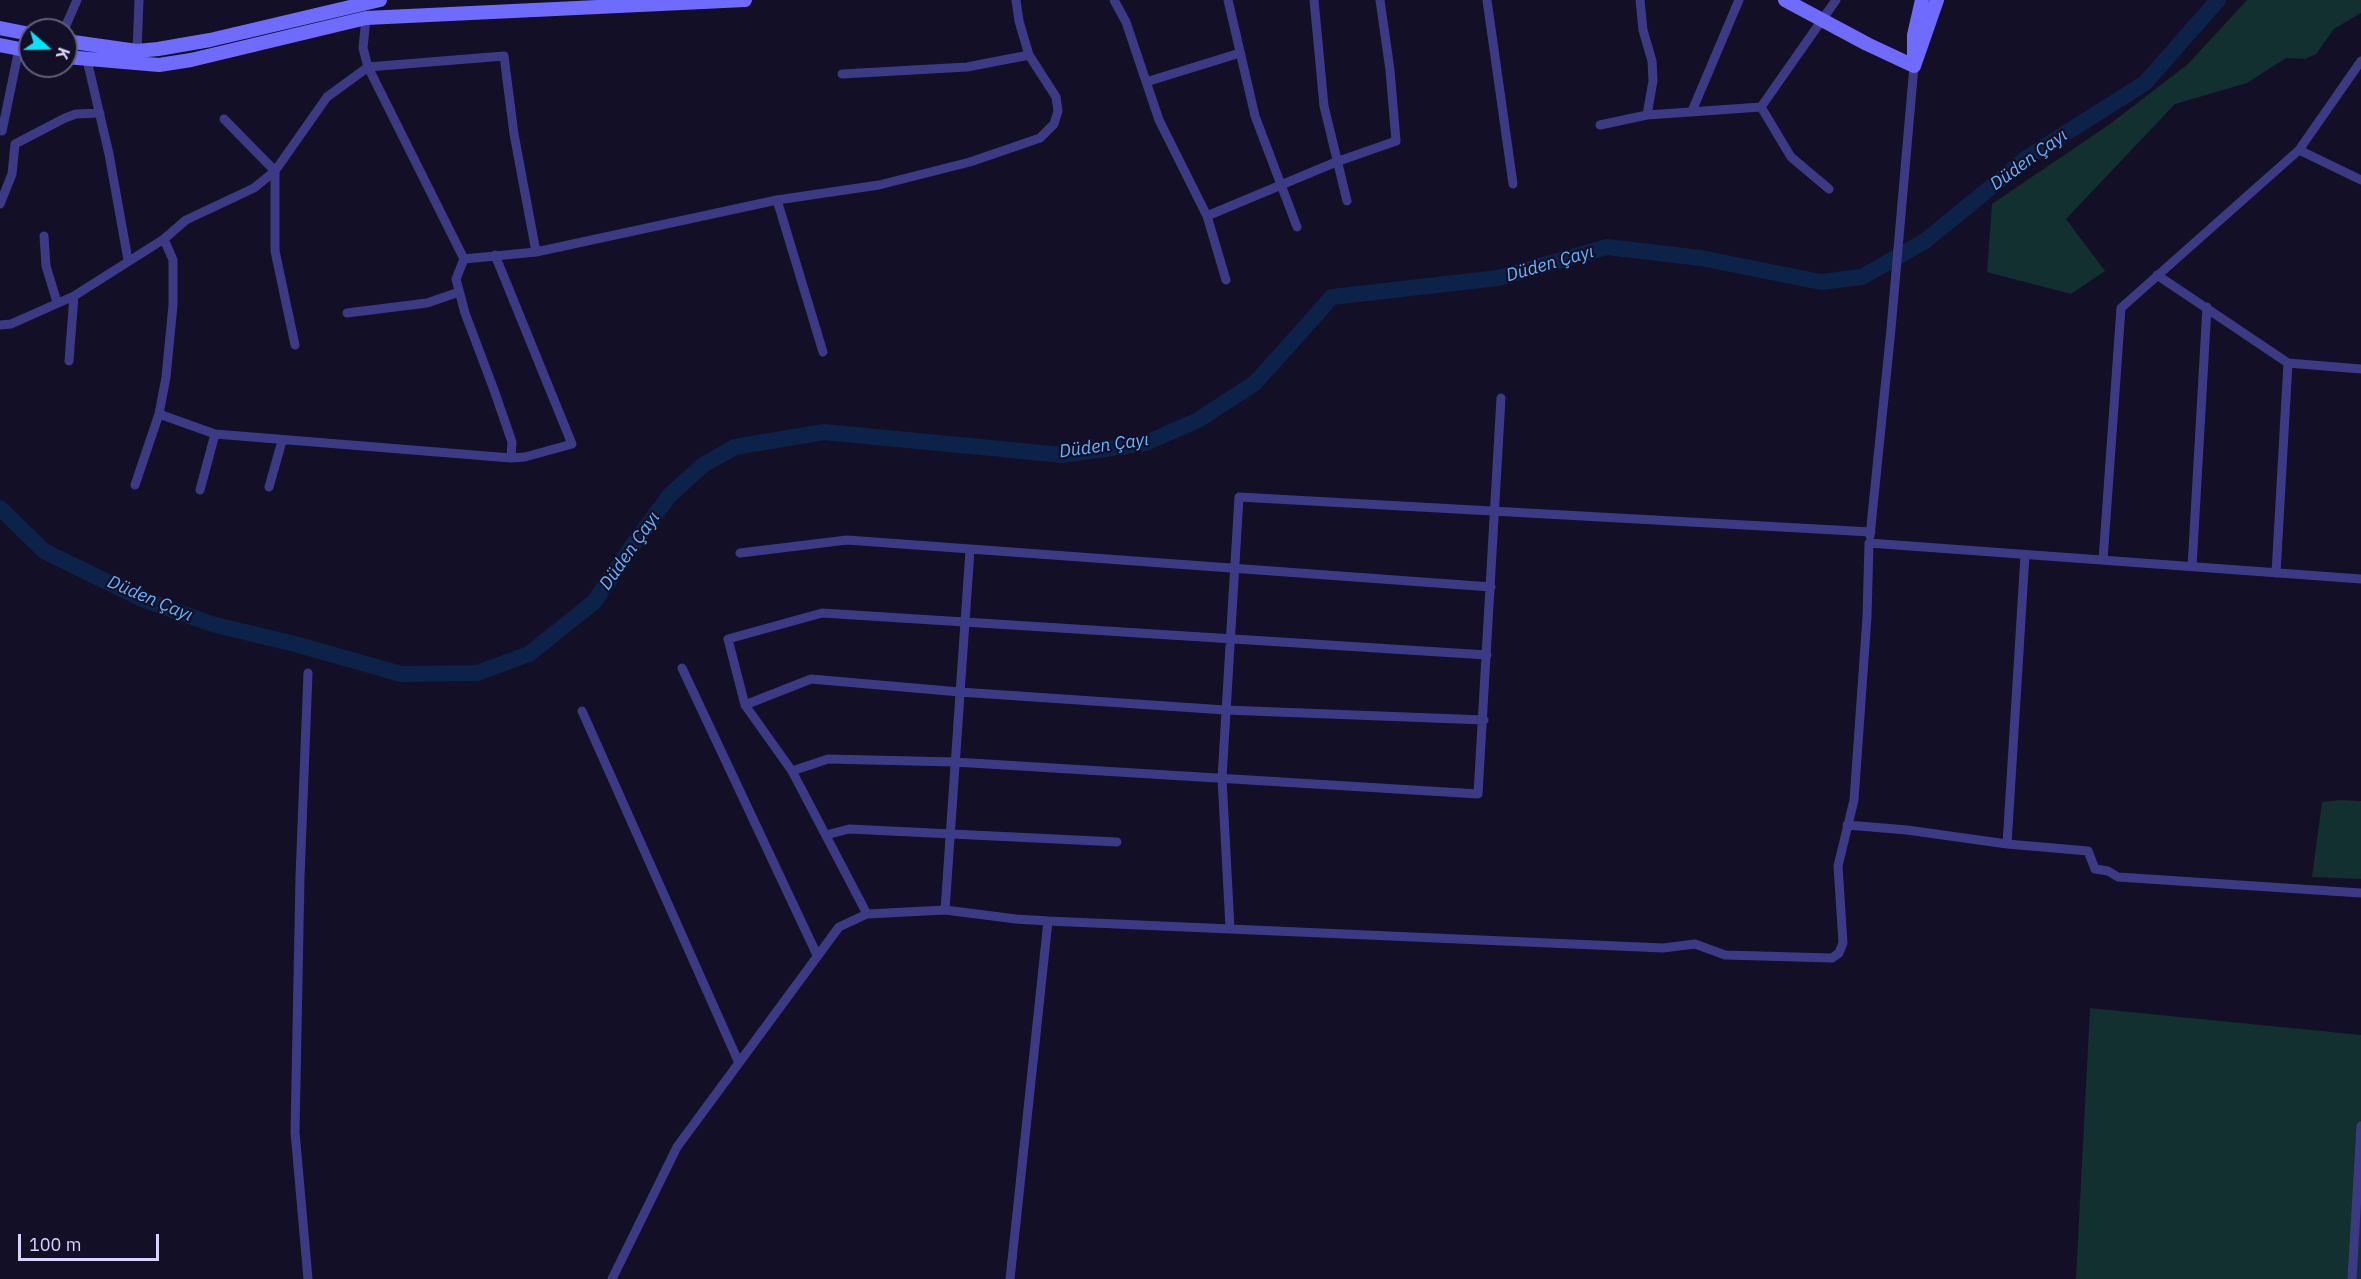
<!DOCTYPE html>
<meta charset="utf-8">
<style>
body{margin:0}
#map{position:relative;width:2361px;height:1279px;overflow:hidden;background:#130f26;font-family:"IBM Plex Sans",sans-serif}
canvas{display:block}
.north{position:absolute;left:18px;top:18px;width:60px;height:60px;box-sizing:border-box;background:#130f26;border:2px solid #625e7d;border-radius:50%;rotate:110deg;font-size:16px;font-weight:700;line-height:24px;text-align:center;color:#d9d4ff}
.north::after{content:'';display:block;margin:auto;width:21px;height:27px;background:#00e5ff;clip-path:polygon(50% 0,100% 100%,50% 72%,0 100%)}
.scale{position:absolute;left:18px;top:1234px;width:141px;height:27px;box-sizing:border-box;border:3px solid #d9d4ff;border-top:0;padding-left:8px;font-size:18px;line-height:21px;white-space:nowrap;color:#d9d4ff;-webkit-text-stroke:4px #130f26;paint-order:stroke}
</style>
<div id="map">
<canvas width="2361" height="1279"></canvas>
<div class="north">K</div>
<div class="scale">100 m</div>
</div>
<script>
const g = document.querySelector('canvas').getContext('2d');
g.lineJoin = 'round';
function fillPath(path, color) {
  g.fillStyle = color;
  g.fill(path, 'evenodd');
}
function shape(rows) {
  const path = new Path2D();
  for (const r of rows) {
    path.moveTo(r[0], r[1]);
    for (let i = 2; i < r.length; i += 2) path.lineTo(r[i], r[i + 1]);
  }
  return path;
}
function strokePath(path, color, width, dash) {
  g.strokeStyle = color;
  g.lineWidth = width;
  g.lineCap = dash ? 'butt' : 'round';
  g.setLineDash(dash || []);
  g.stroke(path);
}
function label(font, color, halo, rows, align = 'center') {
  g.font = font + ' "IBM Plex Sans",sans-serif';
  g.lineWidth = 4.5;
  g.setLineDash([]);
  g.textBaseline = 'middle';
  g.strokeStyle = halo;
  g.fillStyle = color;
  for (const [text, x, y, turn = 0] of rows) {
    g.save();
    g.translate(x, y);
    g.rotate((+turn || 0) * Math.PI / 180);
    g.textAlign = isNaN(turn) ? turn : align;
    if (halo) g.strokeText(text, 0, 0);
    g.fillText(text, 0, 0);
    g.restore();
  }
}
fillPath(shape([
 [2247,0,2361,0,2361,13,2334,29,2316,54,2305,59,2286,58,2247,83,2175,104,2066,219,2105,271,2071,294,1987,272,1992,204,2110,124,2188,64],
 [2340,800,2361,801,2361,879,2312,877,2322,802],
 [2090,1008,2361,1035,2361,1279,2076,1279]
]), '#12302f');
strokePath(shape([
 [0,508,44,551,142,599,212,624,295,644,401,674,477,673,529,654,594,602,635,542,670,495,703,465,735,447,824,432,1063,455,1146,443,1198,420,1255,383,1332,297,1498,278,1607,247,1701,258,1821,282,1862,277,1925,241,2028,157,2145,83,2218,0]
]), '#0c2248', 16);
strokePath(shape([
 [1114,0,1126,22,1159,120,1207,216,1226,280],
 [1228,0,1255,116,1297,227],
 [1314,0,1324,106,1347,201],
 [1487,0,1513,184],
 [1640,0,1643,30,1652,61,1653,81,1647,115],
 [366,18,363,48,368,67,464,259,536,252,777,200,879,185,970,162,1040,138,1054,124,1058,111,1056,97,1029,55,1019,21,1016,0],
 [64,30,77,0],
 [137,51,139,0],
 [87,60,109,154,128,260],
 [842,74,967,67,1029,55],
 [1146,82,1240,53],
 [1692,111,1739,0],
 [224,119,275,171,275,251,295,345],
 [1600,125,1647,115,1761,107],
 [2,131,19,49],
 [2299,150,2361,180],
 [1829,189,1791,157,1761,107,1836,0],
 [777,200,823,352],
 [0,204,12,174,15,144,65,118,76,114,100,113],
 [1207,216,1336,162,1396,141,1390,70,1380,0],
 [44,236,46,266,57,302],
 [164,239,173,260,173,305,166,377,159,414,215,434,511,458,525,457,572,444,495,255],
 [464,259,456,279,465,313,494,390,512,442,511,458],
 [2157,275,2288,363,2276,573],
 [347,313,427,303,459,292],
 [0,325,11,324,74,296,164,239,186,220,254,188,275,171,327,97,368,67,504,56,514,134,536,252],
 [69,361,74,296],
 [2288,363,2361,369],
 [135,485,159,414],
 [269,487,282,441],
 [200,490,215,434],
 [1870,536,1891,329,1914,66],
 [740,553,847,540,1491,587],
 [2103,560,2121,308,2299,150,2361,61],
 [2192,567,2207,307],
 [682,668,817,955],
 [308,673,300,877,295,1132,308,1279],
 [745,705,811,679,960,692,1225,710,1484,720],
 [582,711,739,1063],
 [792,771,828,759,955,762,1478,794,1501,398],
 [1847,825,1907,830,2007,844,2088,851,2095,869,2108,871,2118,877,2361,893],
 [826,835,849,829,1117,842],
 [2007,844,2025,555],
 [945,910,970,550],
 [867,914,792,771,745,705,728,639,822,613,1487,655],
 [1230,928,1222,778,1239,497,1871,532],
 [612,1279,677,1147,839,927,867,914,945,910,1016,919,1048,921,1663,948,1695,944,1725,955,1832,958,1839,953,1843,943,1838,866,1854,800,1867,617,1869,543,2361,579],
 [1010,1279,1048,921],
 [2352,1279,2361,1126]
]), '#3d3a85', 9);
strokePath(shape([
 [1785,0,1867,44,1914,66],
 [0,28,30,34],
 [66,41,137,51,158,49,210,40,380,0],
 [0,45,30,51],
 [1914,55,1914,35,1922,0],
 [66,57,159,65,191,60,366,18,745,0],
 [1914,66,1937,0]
]), '#6f6bff', 14);
label('italic 18px', '#62b6ff', '#130f26', [
 ["Düden Çayı",2029,160,-36],
 ["Düden Çayı",1550,264,-16],
 ["Düden Çayı",1104,446,-8],
 ["Düden Çayı",630,551,-55],
 ["Düden Çayı",150,599,23]
]);
</script>
